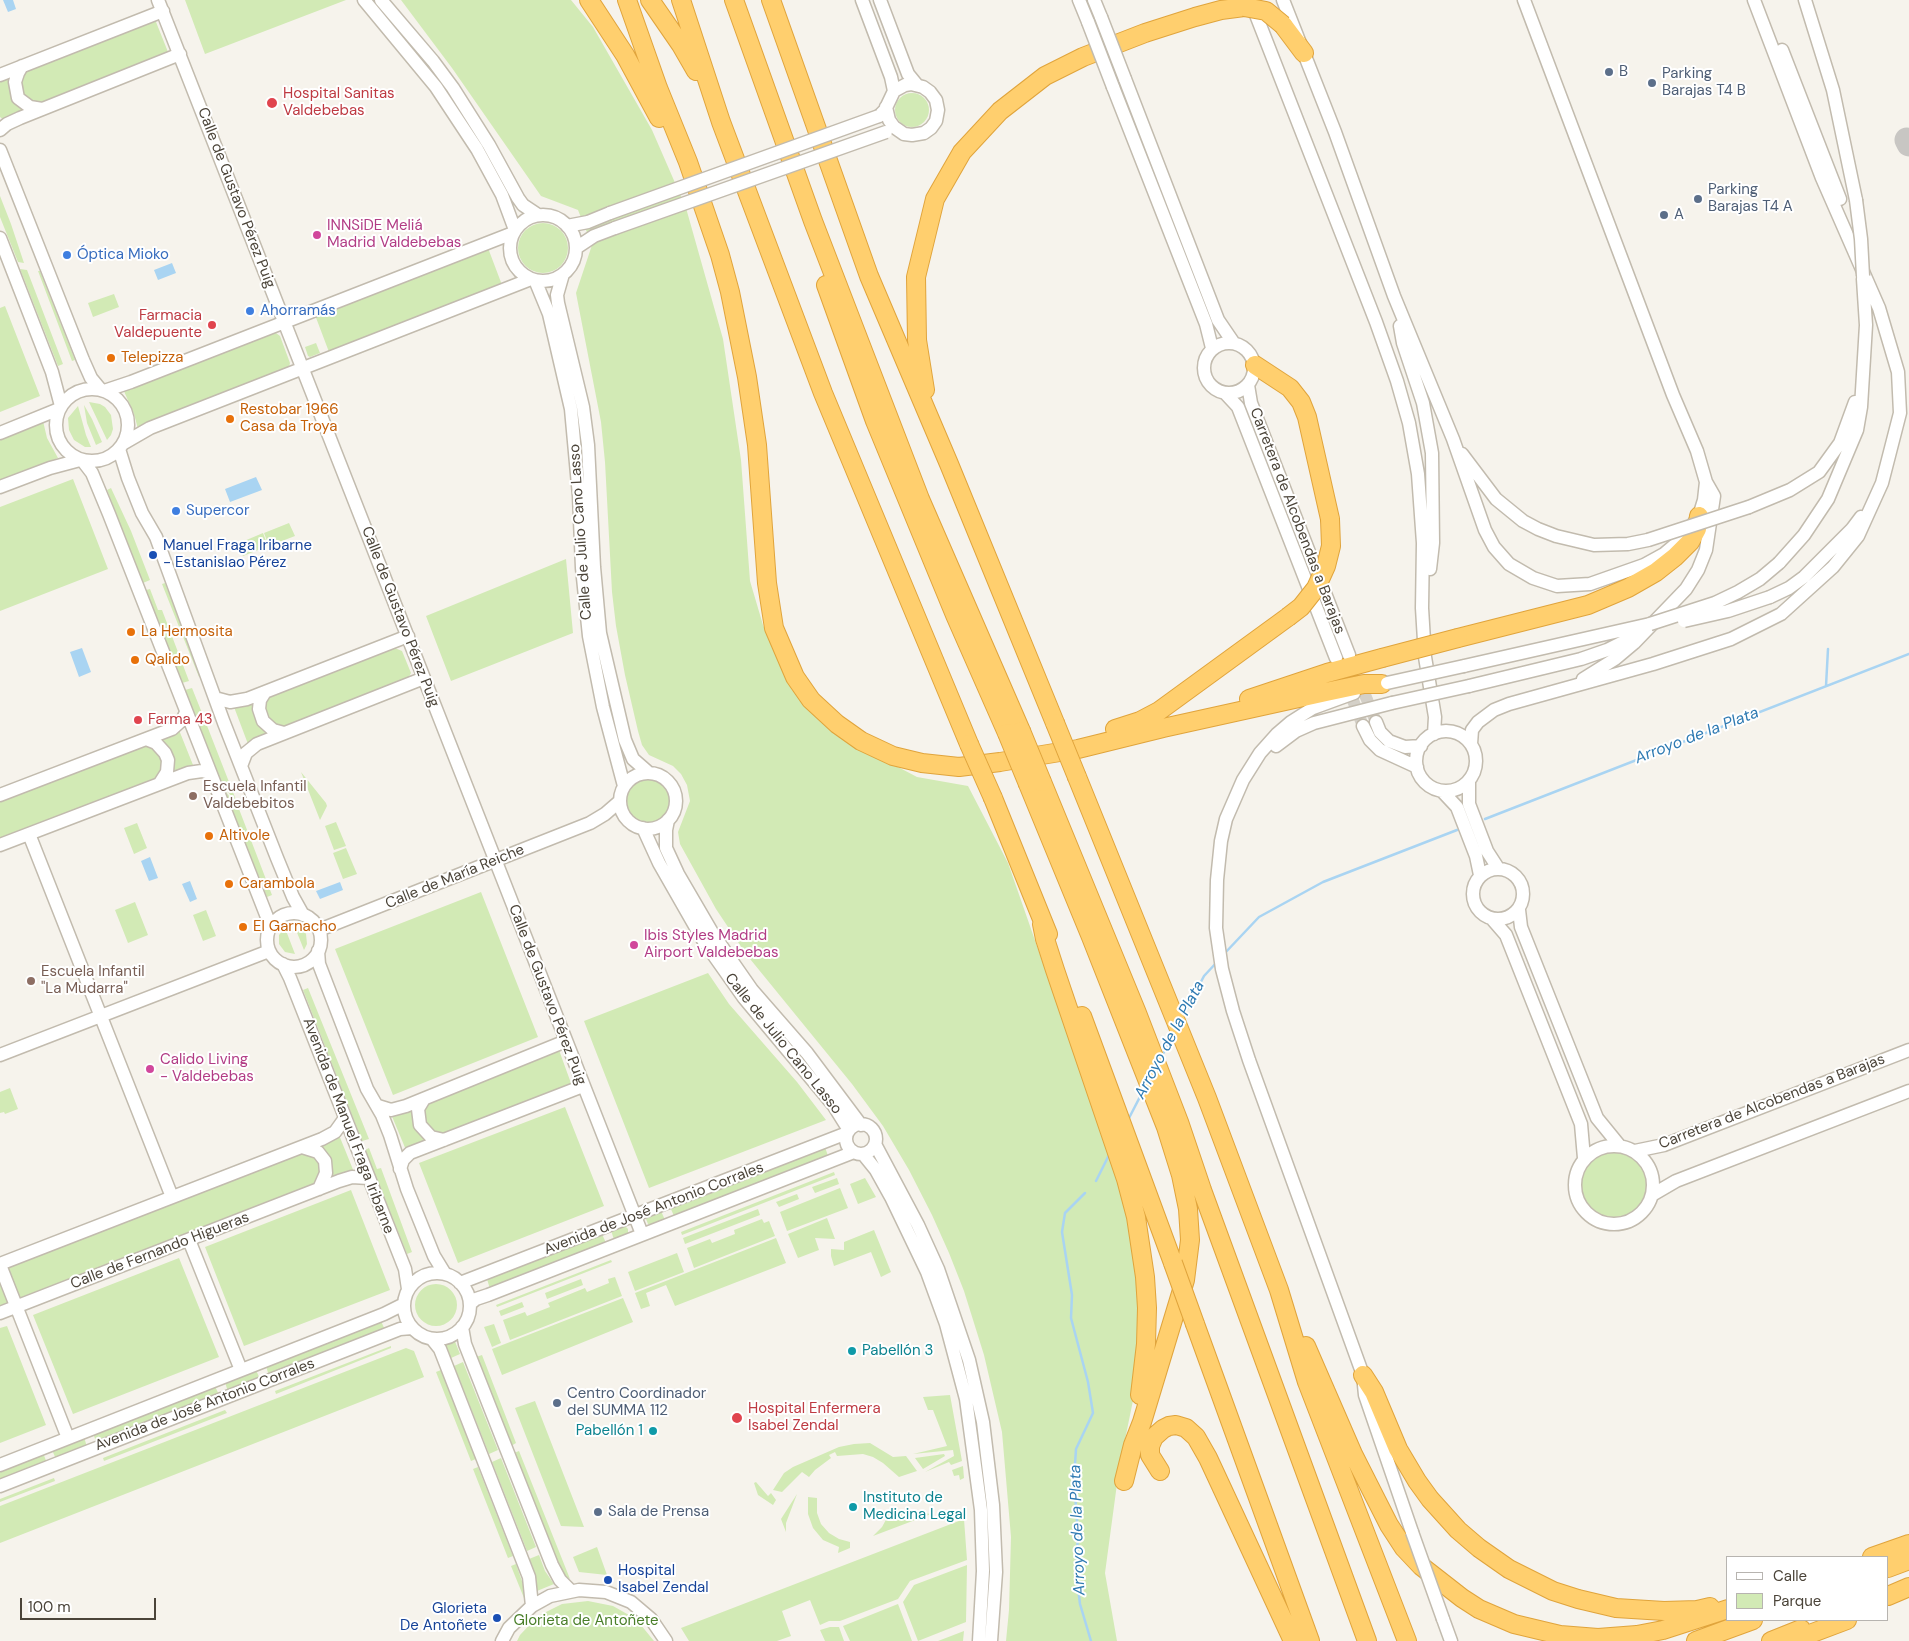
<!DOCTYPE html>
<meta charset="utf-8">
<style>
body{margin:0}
#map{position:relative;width:1909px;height:1641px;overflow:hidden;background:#f6f3ec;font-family:"DM Sans",sans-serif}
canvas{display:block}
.legend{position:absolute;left:1726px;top:1556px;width:162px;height:65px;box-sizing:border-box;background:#fff;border:1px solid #b7b4b0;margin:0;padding:6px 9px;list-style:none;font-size:15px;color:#4b4439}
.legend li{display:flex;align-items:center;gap:10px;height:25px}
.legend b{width:25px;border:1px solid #b7b4b0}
.scale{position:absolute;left:20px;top:1598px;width:136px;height:22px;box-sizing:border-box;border:2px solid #4b4439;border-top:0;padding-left:6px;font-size:15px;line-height:18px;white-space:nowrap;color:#4b4439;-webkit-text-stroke:4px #fff;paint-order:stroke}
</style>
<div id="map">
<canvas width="1909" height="1641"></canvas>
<ul class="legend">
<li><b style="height:6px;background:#fff"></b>Calle</li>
<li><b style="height:14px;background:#d2eab5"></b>Parque</li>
</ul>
<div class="scale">100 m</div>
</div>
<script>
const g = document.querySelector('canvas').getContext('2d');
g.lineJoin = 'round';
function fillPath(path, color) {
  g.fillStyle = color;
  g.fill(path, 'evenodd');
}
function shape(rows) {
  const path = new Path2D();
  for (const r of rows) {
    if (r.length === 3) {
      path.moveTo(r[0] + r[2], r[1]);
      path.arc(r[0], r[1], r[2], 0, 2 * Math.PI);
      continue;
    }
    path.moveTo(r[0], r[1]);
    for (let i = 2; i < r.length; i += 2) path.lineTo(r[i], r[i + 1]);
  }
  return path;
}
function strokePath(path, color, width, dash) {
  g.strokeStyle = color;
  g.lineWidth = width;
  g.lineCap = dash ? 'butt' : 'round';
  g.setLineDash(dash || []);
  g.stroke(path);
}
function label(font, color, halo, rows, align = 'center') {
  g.font = font + ' "DM Sans",sans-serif';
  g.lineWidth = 4;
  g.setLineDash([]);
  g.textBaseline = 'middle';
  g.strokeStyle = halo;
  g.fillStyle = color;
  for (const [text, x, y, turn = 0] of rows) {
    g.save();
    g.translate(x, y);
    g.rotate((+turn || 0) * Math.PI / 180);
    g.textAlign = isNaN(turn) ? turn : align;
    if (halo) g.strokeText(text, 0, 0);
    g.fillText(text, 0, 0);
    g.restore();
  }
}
fillPath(shape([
 [185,0,346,0,205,54],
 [401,0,571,0,593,27,652,130,686,208,723,339,741,460,750,581,763,625,792,690,843,738,917,777,968,786,1008,863,1129,1210,1140,1286,1138,1376,1119,1469,1105,1573,1117,1641,1006,1641,1009,1610,1011,1537,1002,1432,984,1355,964,1291,949,1253,932,1215,909,1170,883,1126,852,1084,746,954,716,909,680,844,678,832,690,801,687,785,681,774,673,766,649,755,642,745,638,731,625,675,616,626,612,592,605,462,601,422,576,293,592,245,578,210,541,196,452,68],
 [152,19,156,22,168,52,166,56,4,120,0,117,0,79],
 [912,110,17],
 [0,196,11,224,24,263,18,262,0,217],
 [543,248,25],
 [488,248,502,285,329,352,315,315],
 [20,269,27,270,63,364,58,366],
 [38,271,40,271,75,360,72,361],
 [114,294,119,307,93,317,88,303],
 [5,306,40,396,0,412,0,308],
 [276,333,280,336,290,363,289,367,138,429,134,414,123,389],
 [316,343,320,353,310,357,308,356,305,347],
 [89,402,100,404,105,407,111,415,113,429,111,435,107,440],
 [84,405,92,419,102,442,96,445,87,423],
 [78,406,86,435,91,447,85,447,74,440,69,430,68,418],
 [43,421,47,438,58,458,0,481,0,438],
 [73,479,108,569,0,611,0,507],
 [111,488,131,531,150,580,143,583,107,490],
 [289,523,295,536,269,546,264,533],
 [263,533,268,546,243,556,237,544],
 [566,559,573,633,451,681,426,616],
 [165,583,201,677,199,677,162,584],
 [150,589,158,610,162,610,189,681,182,683,146,590],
 [390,646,402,651,411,673,406,682,248,744,234,707],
 [192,688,204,718,238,805,222,784,185,690],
 [179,730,193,765,0,842,0,798],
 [301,772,326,803,327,806,320,820],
 [649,801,22],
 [223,788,239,809,272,895,267,897],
 [336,822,346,846,334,850,325,826],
 [137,823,147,848,134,854,124,828],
 [346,848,357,874,343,879,333,853],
 [481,892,538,1037,393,1095,335,949],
 [135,902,148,935,128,943,115,910],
 [206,910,216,936,203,941,193,915],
 [294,925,301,927,306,934,307,944,304,950],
 [285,928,295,954,285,952,279,944,279,935],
 [708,973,729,1004,797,1082,826,1120,649,1188,584,1021],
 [308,988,369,1139,362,1141,303,990],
 [559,1050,572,1086,406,1150,391,1114],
 [10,1088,18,1109,5,1114,4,1112,0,1113,0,1092],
 [565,1107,604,1206,458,1263,419,1163],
 [339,1135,354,1172,0,1310,0,1267],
 [825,1147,828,1156,674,1216,670,1207],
 [369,1148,377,1169,381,1168,412,1252,407,1254,365,1150],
 [1614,1185,33],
 [834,1172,835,1175,682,1235,681,1232],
 [837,1178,839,1184,815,1193,812,1187],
 [865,1178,876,1197,858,1204,850,1184],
 [840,1188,848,1208,787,1231,780,1212],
 [351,1190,390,1290,244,1346,205,1247],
 [797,1194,799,1199,779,1207,776,1202],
 [758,1209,760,1215,685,1244,683,1238],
 [661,1211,665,1220,652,1225,648,1224,646,1219,649,1217],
 [827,1218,835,1239,815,1238,819,1250,798,1258,788,1234],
 [762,1219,764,1223,769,1221,775,1236,694,1268,687,1248,710,1239,712,1243,735,1234,734,1230],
 [624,1225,628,1229,628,1235,614,1240,611,1230],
 [874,1230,891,1272,881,1277,871,1252,834,1266,831,1256,831,1249,844,1250,844,1242],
 [602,1234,606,1243,490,1289,487,1279],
 [776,1238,786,1263,675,1306,666,1285,646,1293,650,1306,641,1309,635,1293],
 [677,1253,684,1272,635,1291,628,1272],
 [179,1258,219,1357,73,1414,33,1315],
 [611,1260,612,1262,497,1307,496,1305],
 [615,1277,622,1296,510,1340,503,1320,525,1312,527,1316,550,1307,548,1303,585,1288,587,1292,609,1283,608,1279],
 [581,1279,583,1285,547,1299,545,1293],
 [436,1305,21],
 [623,1298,633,1322,502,1375,492,1349],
 [522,1302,524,1307,501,1316,499,1311],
 [381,1321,385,1330,269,1376,266,1366],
 [494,1324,501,1343,492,1347,484,1327],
 [7,1326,46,1425,0,1443,0,1328],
 [454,1339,460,1354,451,1358,445,1343],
 [391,1346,391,1348,276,1394,275,1391],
 [406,1348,414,1351,424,1377,0,1543,0,1506],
 [482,1355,516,1443,511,1446,476,1357],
 [463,1362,498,1450,489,1454,454,1366],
 [256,1370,260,1379,228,1392,225,1382],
 [441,1370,476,1459,471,1461,436,1372],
 [215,1386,219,1395,97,1443,93,1434],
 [950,1395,962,1461,951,1465,949,1462,925,1472,954,1456,953,1450,913,1454,947,1446,933,1410,928,1410,923,1397],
 [535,1401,584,1527,561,1526,515,1408],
 [225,1410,227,1413,104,1461,103,1458],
 [84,1437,87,1447,56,1459,52,1450],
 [870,1443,893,1457,906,1456,917,1471,899,1477,883,1463,873,1457,863,1454,837,1456,835,1452,829,1455,831,1458,815,1470,809,1477,802,1472,782,1492,773,1490,784,1473,793,1467,839,1447,854,1444],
 [519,1451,570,1579,564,1575,560,1569,514,1453],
 [43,1453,47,1463,0,1481,0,1470],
 [944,1454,945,1456,923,1469,915,1458],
 [501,1458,536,1547,527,1551,492,1462],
 [963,1466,964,1478,960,1480,959,1475,954,1476,952,1470],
 [478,1467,513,1556,508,1558,473,1469],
 [54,1478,55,1481,0,1502,0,1499],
 [756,1482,768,1496,771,1493,776,1500,773,1505,758,1495,754,1483],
 [797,1494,786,1523,786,1532,781,1519],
 [808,1497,817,1498,817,1513,821,1524,829,1533,839,1539,850,1542,850,1548,838,1553,839,1547,823,1540,813,1528,808,1514],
 [889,1509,931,1514,873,1536,882,1527,888,1516],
 [964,1519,967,1560,910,1581,898,1599,840,1621,829,1621,820,1625,810,1600,782,1611,791,1636,777,1641,689,1641,681,1628],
 [597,1547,607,1575,579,1572,573,1557],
 [539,1555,545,1571,554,1584,537,1591,535,1575,529,1559],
 [516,1564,524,1587,524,1598,511,1566],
 [967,1565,966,1622,918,1641,903,1602,914,1585],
 [588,1601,613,1606,636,1619,654,1641,517,1641,520,1635,538,1616,562,1604],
 [898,1604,912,1641,850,1641,843,1626],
 [830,1627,839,1627,844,1641,825,1641,820,1630],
 [964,1631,963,1641,938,1641]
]), '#d2eab5');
fillPath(shape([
 [3,0,13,0,16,9,8,12],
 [172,263,176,273,158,280,154,270],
 [256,477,262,490,230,502,225,489],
 [82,648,91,672,79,677,70,652],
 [150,857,158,878,149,881,141,861],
 [190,881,197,899,190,902,182,884],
 [340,882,343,890,320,899,316,891]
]), '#a9d4f2');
strokePath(shape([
 [1826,686,1828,649],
 [1485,819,1909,654],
 [1224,954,1259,917,1323,882,1457,830],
 [1182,1018,1204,976,1217,962],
 [1161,1058,1173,1034],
 [1128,1120,1144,1089],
 [1096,1181,1110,1153],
 [1085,1193,1065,1213,1062,1232,1072,1295,1071,1318,1088,1382,1093,1413,1076,1449,1074,1480,1078,1534,1076,1571,1080,1604,1091,1641]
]), '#a9d4f2', 2.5);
strokePath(shape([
 [1907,140,1909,144]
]), '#c8c6c3', 25);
strokePath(shape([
 [1351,660,1376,722],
 [1338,662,1363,726]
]), '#d4d0c8', 12, [12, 6]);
const minor = shape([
 [158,0,642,1234],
 [364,0,436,87,477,149,502,195,515,230],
 [381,0,433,61,453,88,489,145,518,198,523,205,538,215],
 [862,0,891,77,894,91],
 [880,0,908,74,917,85],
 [1079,0,1088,22],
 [1094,0,1101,17],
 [1283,0,1335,132,1394,296,1453,439,1485,530,1494,547,1509,564,1533,578,1557,586,1590,584,1644,565,1664,554,1683,538,1699,516,1704,500,1706,482],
 [1524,0,1673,395,1697,451,1706,482,1714,496,1706,550,1698,570,1686,589,1634,643,1615,659,1583,679],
 [1805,0,1833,90,1856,200],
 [1251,2,1376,322,1397,381,1409,423,1418,474,1423,543,1422,608,1425,657,1435,717,1434,734],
 [1782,50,1840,199],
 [22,66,18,73,15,82,18,98,30,107,42,109],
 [0,75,163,11],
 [1125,79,1218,320,1233,342],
 [1113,87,1206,324,1212,348],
 [879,116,885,110,894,91,905,85,911,84,923,87,930,92,936,100,938,110,936,121,931,128,924,133,912,135,904,134,894,127,889,120,886,107],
 [0,130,7,124,20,118,180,54],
 [0,150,83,360,91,378,101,390],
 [543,248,33],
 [567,226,588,222,610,213],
 [0,238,52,372,61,406],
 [576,248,594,236,615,228],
 [563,274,557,295,558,303,583,407,588,445,594,567,600,633,625,740,633,759,649,773],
 [535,280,549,314,571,409,579,496,582,568,589,636,603,707,624,786],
 [1400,326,1403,343,1423,403,1432,453,1433,543,1430,569],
 [1229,368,25],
 [1248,385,1251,403,1349,655],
 [92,425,36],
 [104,391,131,382,513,233],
 [1225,393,1238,407,1336,658],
 [0,433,59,409],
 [124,443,150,428,531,279],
 [119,449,128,478,142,513,156,537,224,723,277,858,293,897,303,915],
 [1462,454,1496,499,1523,521,1538,529,1556,536,1594,545,1628,544,1648,540],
 [82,460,92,473,109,514,267,917,269,929],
 [0,487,50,468,80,460],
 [1749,507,1790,490,1819,472,1840,443,1855,402],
 [1779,563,1804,535,1828,499,1857,430,1861,407,1866,325,1863,279],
 [1770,597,1789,588,1804,577,1852,529,1861,517],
 [1464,666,1650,624],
 [1469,686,1581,659,1607,650,1633,637],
 [265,692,260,700,259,709,263,721,273,730,284,733],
 [1354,693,1313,708,1291,722,1277,734,1260,753,1243,780,1226,819,1221,841,1217,880,1216,928,1222,969,1233,1011,1249,1060,1363,1375,1365,1395,1412,1532],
 [215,698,230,702,247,699,408,636],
 [1376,722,1380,732,1389,741,1405,747,1421,746],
 [1363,726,1370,740,1380,750,1417,767],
 [1446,761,30],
 [146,739,156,743,165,753,168,760,167,772,160,783],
 [1471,744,1472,730,1478,722,1494,710,1509,704,1653,664,1731,639,1781,614,1833,567,1858,536,1882,483,1900,413,1898,372,1879,308,1822,178,1754,0],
 [1276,746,1296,731,1314,723,1392,703],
 [241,766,246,753,257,744,424,678],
 [648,801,28],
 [1469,782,1469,804,1487,851,1498,868],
 [1442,791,1457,807,1476,856,1480,875],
 [0,795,172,729,183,719,186,712],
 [668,820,666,830,666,848,678,874,713,934,752,990,807,1053,861,1125],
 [643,828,659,863,703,940,744,998,834,1106,849,1130],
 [29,834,172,1197],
 [0,845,188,773,202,771,210,773],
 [1498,894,25],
 [1519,910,1521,927,1597,1118,1619,1145],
 [294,940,27],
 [1493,920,1506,935,1581,1124,1584,1158],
 [319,930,590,823,605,814,620,801],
 [318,951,319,964,367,1089,382,1115,390,1135,407,1189,434,1256,445,1274],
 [283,964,290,978,405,1269,408,1289],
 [0,1055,269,951],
 [424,1099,418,1109,420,1125,431,1137,444,1140],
 [378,1106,391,1110,406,1106,566,1041],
 [861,1139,15],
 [875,1144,918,1225,938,1269,969,1360,983,1422,993,1505,996,1572,991,1641],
 [1614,1185,39],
 [302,1147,318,1152,325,1161,326,1173,319,1189],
 [1635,1151,1664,1145,1909,1050],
 [863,1154,876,1170,891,1197,927,1272,946,1324,966,1399,981,1510,983,1571,979,1641],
 [400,1169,403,1160,410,1153,583,1086],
 [1652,1195,1676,1181,1909,1091],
 [189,1240,241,1370],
 [0,1264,322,1139,335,1132,345,1118],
 [0,1265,68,1438],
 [437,1306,33],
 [460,1283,847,1133],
 [470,1304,476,1299,488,1295,854,1152],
 [0,1313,339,1181,352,1177,368,1178],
 [462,1327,465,1344,552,1565,560,1580,570,1590],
 [432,1339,440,1349,529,1577,532,1606],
 [0,1465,384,1314,404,1304],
 [0,1486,400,1329,412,1328],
 [1443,1619,1451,1641],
 [502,1641,509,1628,532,1606,550,1596,579,1590,606,1592,631,1602,651,1619,666,1641]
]);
const highway = shape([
 [589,0,625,55,659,118],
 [627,0,658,88,688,162,720,255,730,292,747,377,757,445,767,583,774,628,795,677,811,700,837,724,861,741,893,756,922,763,959,767,1000,762,1078,749,1163,728,1326,692,1364,684,1382,684],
 [650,0,681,45,696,71],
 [681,0,721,122,823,393,969,744],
 [734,0,813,221,920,499,1021,731],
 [771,0,869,276,949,464,1055,723],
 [1283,25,1304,53],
 [826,285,875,421,955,615,1007,733],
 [1255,365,1290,388,1301,402,1307,417,1330,519],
 [925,390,917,340,916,277,935,199,962,152,1000,111,1045,76,1083,57,1145,33,1195,17,1221,10,1244,7],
 [1458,638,1588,605,1628,588,1656,572,1675,557,1690,542,1697,529,1699,516],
 [1249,699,1327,673,1382,658],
 [1115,729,1140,721,1159,711,1288,617],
 [1077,777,1207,1098,1279,1290,1307,1382,1407,1641],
 [1042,782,1137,1013,1179,1122,1202,1190,1367,1641],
 [1028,784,1091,937,1166,1127,1181,1175,1188,1209,1190,1240,1185,1280,1142,1422,1133,1445,1124,1481],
 [993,798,1048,934],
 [1042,924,1045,939,1055,970,1126,1179,1136,1217,1145,1277,1147,1308,1146,1344,1140,1395],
 [1082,1016,1173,1263],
 [1195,1324,1310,1641],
 [1306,1346,1353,1454,1389,1525,1404,1548,1421,1566,1462,1598,1479,1609,1514,1624,1560,1635,1598,1638,1637,1635,1663,1630,1728,1609],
 [1363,1375,1374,1392,1398,1449,1417,1481,1430,1499,1458,1530,1479,1548,1509,1569,1553,1591,1578,1599,1616,1608,1664,1611,1697,1610,1710,1607],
 [1160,1471,1150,1455,1150,1446,1154,1437,1163,1429,1169,1426,1176,1425,1186,1428,1196,1437,1208,1458,1293,1641],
 [1872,1557,1909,1544],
 [1888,1568,1909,1560],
 [1888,1596,1909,1587],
 [1696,1641,1753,1620],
 [1771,1641,1801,1629],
 [1791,1641,1847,1620]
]);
strokePath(minor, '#c2bbae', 15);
strokePath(highway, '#e0a43c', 20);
strokePath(minor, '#fff', 12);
strokePath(highway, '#ffcf6e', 18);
const minorBridge = shape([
 [1101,17,1125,79],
 [1088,22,1113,87],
 [1856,200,1861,239,1863,276],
 [610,213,879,116],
 [615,228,886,132],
 [1648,540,1749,507],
 [1684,621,1728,611,1770,597],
 [1650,624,1715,603,1738,592,1760,579,1779,563],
 [1387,683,1464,666],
 [1392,703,1469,686],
 [1412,1532,1443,1619]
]);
const highwayBridge = shape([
 [1244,7,1266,11,1283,25],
 [1288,617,1301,607,1316,588,1326,566,1331,546,1330,519],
 [1382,658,1458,638],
 [1055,723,1077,777],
 [1021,731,1042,782],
 [1007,733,1028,784],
 [969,744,993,798],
 [1173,1263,1195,1324]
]);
strokePath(minorBridge, '#c2bbae', 15, []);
strokePath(highwayBridge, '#e0a43c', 20, []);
strokePath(minorBridge, '#fff', 12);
strokePath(highwayBridge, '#ffcf6e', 18);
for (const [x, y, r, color] of [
 [1609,72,5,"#5c6f8a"],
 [1652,83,5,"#5c6f8a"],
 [272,103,6,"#e0444e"],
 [1698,199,5,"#5c6f8a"],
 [1664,215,5,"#5c6f8a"],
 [317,235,5,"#d1479c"],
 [67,255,5,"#3f7fe0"],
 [250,311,5,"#3f7fe0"],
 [212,325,5,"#e0444e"],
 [111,358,5,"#e8710a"],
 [230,419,5,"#e8710a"],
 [176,511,5,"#3f7fe0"],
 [153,555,5,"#1a4fb4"],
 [131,632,5,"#e8710a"],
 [135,660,5,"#e8710a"],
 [138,720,5,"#e0444e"],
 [193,796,5,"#8d6e63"],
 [209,836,5,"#e8710a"],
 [229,884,5,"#e8710a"],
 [243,927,5,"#e8710a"],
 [634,945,5,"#d1479c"],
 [31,981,5,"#8d6e63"],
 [150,1069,5,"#d1479c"],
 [852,1351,5,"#0f9aa8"],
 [557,1403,5,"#5c6f8a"],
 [737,1418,6,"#e0444e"],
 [653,1431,5,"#0f9aa8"],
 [853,1507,5,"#0f9aa8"],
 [598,1512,5,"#5c6f8a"],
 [608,1580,5,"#1a4fb4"],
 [497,1618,5,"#1a4fb4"]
]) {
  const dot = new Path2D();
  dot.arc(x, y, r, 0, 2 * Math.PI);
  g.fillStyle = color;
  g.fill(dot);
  strokePath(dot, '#fff', 2);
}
label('15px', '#4e5e75', '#fff', [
 ["B",1619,72],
 ["Parking",1662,74],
 ["Barajas T4 B",1662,91],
 ["Parking",1708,190],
 ["Barajas T4 A",1708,207],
 ["A",1674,215],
 ["Centro Coordinador",567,1394],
 ["del SUMMA 112",567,1411],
 ["Sala de Prensa",608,1512]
], 'left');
label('15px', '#be3a42', '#fff', [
 ["Hospital Sanitas",283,94],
 ["Valdebebas",283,111],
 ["Farmacia",202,316,"right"],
 ["Valdepuente",202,333,"right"],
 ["Farma 43",148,720],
 ["Hospital Enfermera",748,1409],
 ["Isabel Zendal",748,1426]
], 'left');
label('15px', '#4b4439', '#fff', [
 ["Calle de Gustavo Pérez Puig",236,198,69],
 ["Carretera de Alcobendas a Barajas",1297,521,69],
 ["Calle de Julio Cano Lasso",581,532,-94],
 ["Calle de Gustavo Pérez Puig",400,617,69],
 ["Calle de María Reiche",455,877,-22],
 ["Calle de Gustavo Pérez Puig",547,995,69],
 ["Calle de Julio Cano Lasso",783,1044,51],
 ["Carretera de Alcobendas a Barajas",1772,1102,-21],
 ["Avenida de Manuel Fraga Iribarne",348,1126,69],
 ["Avenida de José Antonio Corrales",654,1209,-21],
 ["Calle de Fernando Higueras",160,1251,-21],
 ["Avenida de José Antonio Corrales",205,1405,-21]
]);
label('15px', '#b23c85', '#fff', [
 ["INNSiDE Meliá",327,226],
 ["Madrid Valdebebas",327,243],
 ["Ibis Styles Madrid",644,936],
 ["Airport Valdebebas",644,953],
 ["Calido Living",160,1060],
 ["- Valdebebas",160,1077]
], 'left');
label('15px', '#366cbe', '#fff', [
 ["Óptica Mioko",77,255],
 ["Ahorramás",260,311],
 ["Supercor",186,511]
], 'left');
label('15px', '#c56008', '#fff', [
 ["Telepizza",121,358],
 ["Restobar 1966",240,410],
 ["Casa da Troya",240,427],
 ["La Hermosita",141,632],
 ["Qalido",145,660],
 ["Altivole",219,836],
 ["Carambola",239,884],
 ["El Garnacho",253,927]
], 'left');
label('15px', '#164399', '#fff', [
 ["Manuel Fraga Iribarne",163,546],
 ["- Estanislao Pérez",163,563],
 ["Hospital",618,1571],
 ["Isabel Zendal",618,1588],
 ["Glorieta",487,1609,"right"],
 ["De Antoñete",487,1626,"right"]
], 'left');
label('15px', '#785e54', '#fff', [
 ["Escuela Infantil",203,787],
 ["Valdebebitos",203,804],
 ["Escuela Infantil",41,972],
 ["\"La Mudarra\"",41,989]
], 'left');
label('15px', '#0d838f', '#fff', [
 ["Pabellón 3",862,1351],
 ["Pabellón 1",643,1431,"right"],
 ["Instituto de",863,1498],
 ["Medicina Legal",863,1515]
], 'left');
label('15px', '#4a7f2a', '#fff', [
 ["Glorieta de Antoñete",586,1621]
]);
label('italic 16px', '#2e7ab2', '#fff', [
 ["Arroyo de la Plata",1697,736,-21],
 ["Arroyo de la Plata",1170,1040,-62],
 ["Arroyo de la Plata",1078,1530,-92]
]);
</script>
